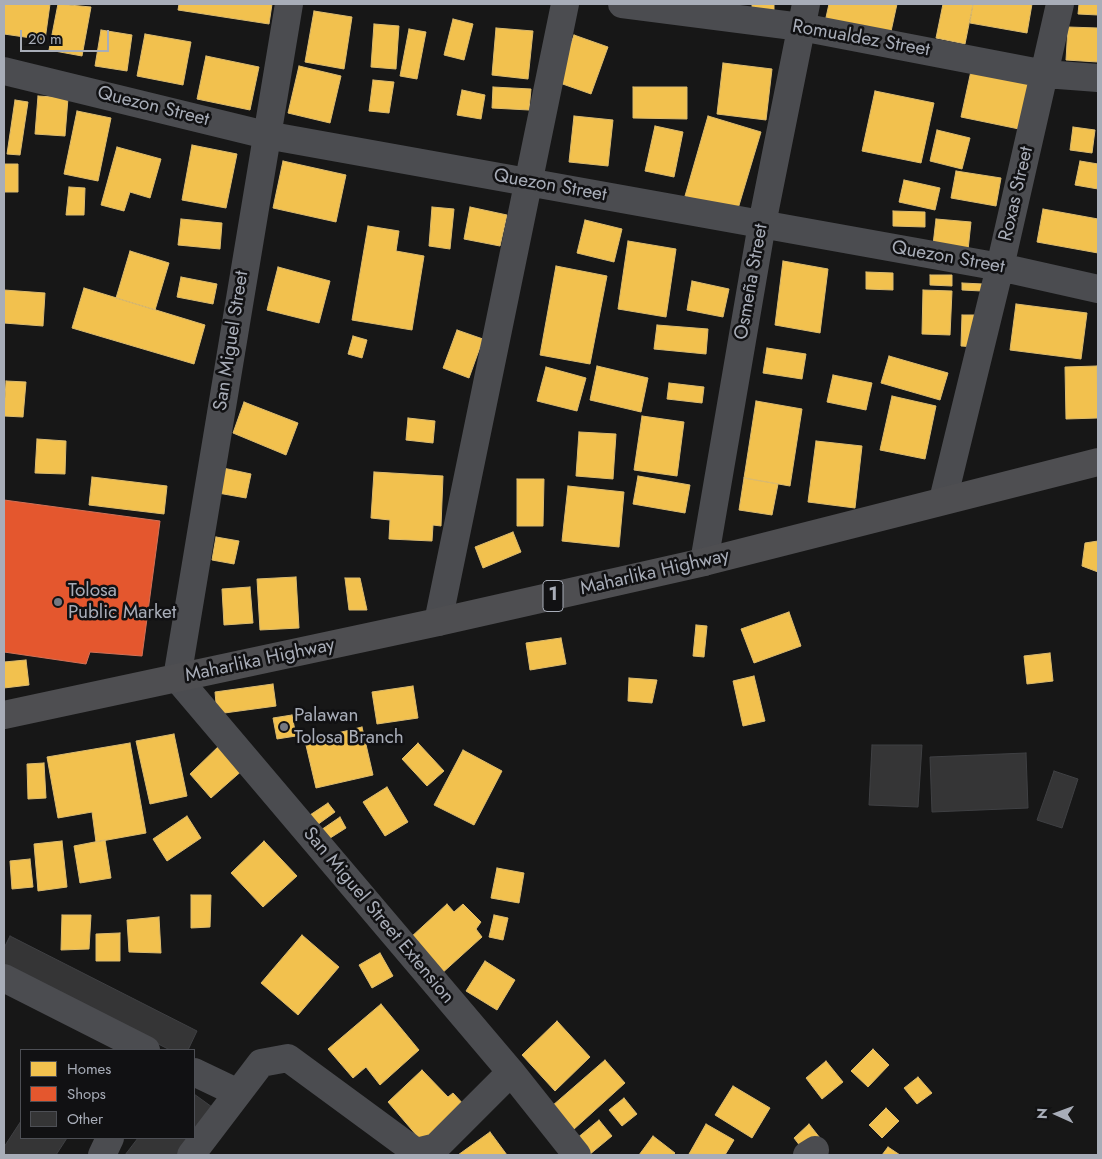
<!DOCTYPE html>
<meta charset="utf-8">
<style>
body{margin:0}
#map{position:relative;width:1102px;height:1159px;overflow:hidden;background:#171717;font-family:Jost,sans-serif}
canvas{display:block}
.frame{position:absolute;inset:0;border:5px solid #a8adb8;pointer-events:none}
.legend{position:absolute;left:20px;top:1049px;width:175px;height:90px;box-sizing:border-box;background:#111113;border:1px solid #4d4f55;margin:0;padding:6px 9px;list-style:none;font-size:15px;color:#a8adb8}
.legend li{display:flex;align-items:center;gap:10px;height:25px}
.legend b{width:25px;border:1px solid #4d4f55}
.north{position:absolute;left:1032px;top:1089px;width:50px;height:50px;-webkit-text-stroke:4px #111113;paint-order:stroke;rotate:272deg;font-size:14px;font-weight:700;line-height:20px;text-align:center;color:#a8adb8}
.north::after{content:'';display:block;margin:auto;width:18px;height:22px;background:#a8adb8;clip-path:polygon(50% 0,100% 100%,50% 72%,0 100%)}
.scale{position:absolute;left:20px;top:30px;width:89px;height:22px;box-sizing:border-box;border:2px solid #a8adb8;border-top:0;padding-left:6px;font-size:15px;line-height:18px;white-space:nowrap;color:#a8adb8;-webkit-text-stroke:4px #111113;paint-order:stroke}
</style>
<div id="map">
<canvas width="1102" height="1159"></canvas>
<div class="frame"></div>
<ul class="legend">
<li><b style="height:14px;background:#f2c14e"></b>Homes</li>
<li><b style="height:14px;background:#e4572e"></b>Shops</li>
<li><b style="height:14px;background:#353536"></b>Other</li>
</ul>
<div class="north">N</div>
<div class="scale">20 m</div>
</div>
<script>
const g = document.querySelector('canvas').getContext('2d');
g.lineJoin = 'round';
function fillPath(path, color) {
  g.fillStyle = color;
  g.fill(path, 'evenodd');
}
function shape(rows) {
  const path = new Path2D();
  for (const r of rows) {
    path.moveTo(r[0], r[1]);
    for (let i = 2; i < r.length; i += 2) path.lineTo(r[i], r[i + 1]);
  }
  return path;
}
function strokePath(path, color, width, dash) {
  g.strokeStyle = color;
  g.lineWidth = width;
  g.lineCap = dash ? 'butt' : 'round';
  g.setLineDash(dash || []);
  g.stroke(path);
}
function label(font, color, halo, rows, align = 'center') {
  g.font = font + ' Jost,sans-serif';
  g.lineWidth = 5;
  g.setLineDash([]);
  g.textBaseline = 'middle';
  g.strokeStyle = halo;
  g.fillStyle = color;
  for (const [text, x, y, turn = 0] of rows) {
    g.save();
    g.translate(x, y);
    g.rotate((+turn || 0) * Math.PI / 180);
    g.textAlign = isNaN(turn) ? turn : align;
    if (halo) g.strokeText(text, 0, 0);
    g.fillText(text, 0, 0);
    g.restore();
  }
}
const homes = shape([
 [4,4,50,4,45,40,4,34,4,4],
 [58,4,91,7,82,56,49,50,58,4],
 [179,4,272,4,269,24,178,10,179,4],
 [752,4,774,4,774,11,752,10,752,4],
 [829,4,897,4,890,36,825,22,829,4],
 [943,4,973,4,965,44,936,38,943,4],
 [973,4,1032,4,1027,33,970,23,973,4],
 [1079,4,1098,4,1098,15,1078,14,1079,4],
 [314,11,352,17,344,69,305,62,314,11],
 [453,19,473,24,464,60,444,55,453,19],
 [374,24,399,26,396,69,371,67,374,24],
 [1068,27,1098,28,1098,62,1066,60,1068,27],
 [496,28,533,31,528,79,492,75,496,28],
 [409,29,426,32,417,79,400,76,409,29],
 [101,30,132,35,127,71,95,66,101,30],
 [145,34,191,42,183,85,137,76,145,34],
 [574,35,608,47,591,94,557,82,574,35],
 [206,56,259,67,250,110,197,99,206,56],
 [723,63,772,69,766,120,717,114,723,63],
 [299,66,341,76,330,123,288,113,299,66],
 [971,71,1029,83,1019,129,961,117,971,71],
 [373,80,394,82,389,113,369,111,373,80],
 [493,87,531,89,529,110,492,108,493,87],
 [633,87,687,87,687,119,633,118,633,87],
 [462,90,485,95,481,119,457,115,462,90],
 [875,91,934,103,921,163,862,151,875,91],
 [38,96,68,98,65,136,35,134,38,96],
 [15,100,28,102,20,155,7,154,15,100],
 [77,111,111,118,98,181,64,174,77,111],
 [574,116,613,120,608,166,569,162,574,116],
 [708,116,761,132,737,212,685,196,708,116],
 [655,126,683,132,674,177,645,171,655,126],
 [1073,127,1095,130,1092,153,1070,150,1073,127],
 [937,130,970,138,962,169,930,161,937,130],
 [192,145,237,154,226,208,182,200,192,145],
 [117,147,161,159,150,198,130,192,124,211,101,205,117,147],
 [283,161,346,175,336,222,273,208,283,161],
 [1080,161,1098,164,1098,189,1075,185,1080,161],
 [4,164,18,164,18,192,4,192,4,164],
 [956,171,1001,178,996,206,951,198,956,171],
 [904,180,940,188,935,210,899,202,904,180],
 [69,187,85,188,84,215,66,215,69,187],
 [432,207,454,209,450,249,429,246,432,207],
 [470,207,507,215,500,246,464,239,470,207],
 [1043,209,1098,219,1098,253,1037,242,1043,209],
 [893,211,925,212,925,227,893,226,893,211],
 [181,219,222,223,220,249,178,245,181,219],
 [936,219,971,222,968,250,933,245,936,219],
 [585,220,622,229,614,262,577,253,585,220],
 [368,226,399,231,396,251,424,256,412,330,352,320,368,226],
 [628,241,676,249,666,317,618,309,628,241],
 [130,251,169,263,155,310,116,298,130,251],
 [783,261,828,269,820,333,775,325,783,261],
 [556,266,607,276,590,364,540,355,556,266],
 [278,267,330,281,319,323,267,310,278,267],
 [866,272,893,273,893,290,866,289,866,272],
 [930,275,952,275,952,286,930,285,930,275],
 [181,277,217,284,213,304,177,297,181,277],
 [692,281,729,289,723,317,687,310,692,281],
 [962,283,983,284,982,291,962,290,962,283],
 [84,288,205,325,194,364,72,328,84,288],
 [4,290,45,293,43,326,4,323,4,290],
 [923,290,952,291,950,335,922,334,923,290],
 [1016,304,1087,313,1081,359,1010,350,1016,304],
 [962,315,978,315,977,347,961,346,962,315],
 [657,325,708,329,706,354,654,349,657,325],
 [457,330,483,339,469,378,443,368,457,330],
 [353,336,367,340,362,358,348,354,353,336],
 [767,348,806,354,802,379,763,373,767,348],
 [889,356,948,373,940,400,881,383,889,356],
 [597,366,648,378,641,412,590,400,597,366],
 [1097,366,1098,418,1066,419,1065,367,1097,366],
 [546,367,586,378,577,411,537,401,546,367],
 [833,375,872,383,866,410,827,402,833,375],
 [6,381,26,382,23,417,4,416,6,381],
 [669,383,704,387,702,403,667,399,669,383],
 [892,396,936,406,925,459,880,450,892,396],
 [756,401,802,409,790,486,744,478,756,401],
 [244,402,298,423,286,455,233,433,244,402],
 [642,416,684,422,677,476,634,470,642,416],
 [408,418,435,421,433,443,406,440,408,418],
 [579,432,616,434,613,479,576,476,579,432],
 [37,439,66,441,65,474,35,473,37,439],
 [816,441,862,446,855,508,808,502,816,441],
 [223,468,251,474,246,498,218,493,223,468],
 [374,472,443,476,441,526,433,525,432,541,389,539,390,520,371,518,374,472],
 [638,476,690,485,685,513,633,504,638,476],
 [92,477,167,486,164,514,89,505,92,477],
 [744,478,778,484,772,515,739,510,744,478],
 [517,479,544,479,543,526,517,526,517,479],
 [568,486,624,492,619,547,562,541,568,486],
 [513,532,521,552,483,568,475,547,513,532],
 [216,537,239,541,234,564,212,560,216,537],
 [1098,541,1098,572,1082,566,1085,543,1098,541],
 [296,577,299,628,260,630,257,579,296,577],
 [345,578,360,578,367,610,349,610,345,578],
 [250,587,253,623,224,625,222,589,250,587],
 [789,612,801,646,754,663,741,629,789,612],
 [696,625,707,626,704,657,693,656,696,625],
 [561,638,566,664,530,670,526,643,561,638],
 [1050,653,1053,681,1027,684,1024,656,1050,653],
 [26,660,29,685,4,688,4,662,26,660],
 [754,676,765,721,743,726,733,681,754,676],
 [629,678,657,680,652,703,628,701,629,678],
 [273,684,276,706,217,714,215,692,273,684],
 [413,686,418,718,377,724,372,692,413,686],
 [292,715,296,736,277,739,273,718,292,715],
 [362,727,373,775,316,788,305,741,362,727],
 [174,734,187,796,150,804,136,741,174,734],
 [130,743,146,833,96,842,92,812,58,818,47,757,130,743],
 [222,743,245,768,211,798,190,774,222,743],
 [418,743,444,771,427,786,402,759,418,743],
 [463,750,502,771,474,825,434,805,463,750],
 [44,763,46,798,28,799,27,764,44,763],
 [387,787,408,822,385,836,363,802,387,787],
 [328,803,335,812,317,825,310,815,328,803],
 [187,816,201,838,167,861,153,839,187,816],
 [340,817,346,828,327,840,321,830,340,817],
 [105,840,111,878,80,883,74,846,105,840],
 [62,841,67,887,38,891,34,844,62,841],
 [264,841,297,876,263,907,231,873,264,841],
 [30,859,33,887,12,889,10,861,30,859],
 [497,868,524,873,519,903,491,898,497,868],
 [191,895,211,895,210,927,191,928,191,895],
 [447,904,454,912,463,904,481,922,476,929,482,937,440,975,410,938,447,904],
 [62,915,91,915,89,949,61,950,62,915],
 [494,915,508,918,503,940,489,937,494,915],
 [159,917,161,953,129,952,127,920,159,917],
 [120,933,120,961,96,961,96,934,120,933],
 [302,935,339,967,298,1015,261,983,302,935],
 [380,953,393,976,372,988,359,965,380,953],
 [485,961,515,980,497,1010,466,991,485,961],
 [381,1004,419,1050,380,1085,366,1067,353,1078,328,1049,381,1004],
 [557,1021,590,1057,555,1091,522,1055,557,1021],
 [873,1049,889,1065,868,1087,851,1071,873,1049],
 [605,1060,625,1083,573,1130,552,1106,605,1060],
 [826,1061,843,1082,822,1099,806,1078,826,1061],
 [422,1070,448,1097,453,1093,466,1107,424,1144,388,1102,422,1070],
 [918,1077,932,1093,917,1104,904,1088,918,1077],
 [733,1086,770,1108,752,1138,715,1115,733,1086],
 [624,1098,637,1114,622,1126,609,1110,624,1098],
 [886,1108,899,1121,882,1138,869,1125,886,1108],
 [599,1120,612,1136,589,1155,576,1139,599,1120],
 [706,1124,734,1140,725,1155,689,1154,706,1124],
 [809,1124,820,1138,804,1151,794,1138,809,1124],
 [490,1132,507,1155,458,1155,490,1132],
 [653,1136,675,1153,673,1155,639,1155,653,1136],
 [888,1147,900,1155,882,1155,888,1147]
]);
fillPath(homes, '#f2c14e');
strokePath(homes, '#dcbb6e', 1);
const shops = shape([
 [4,500,160,521,142,656,90,652,86,664,4,652,4,500]
]);
fillPath(shops, '#e4572e');
strokePath(shops, '#d27157', 1);
const building = shape([
 [872,745,922,745,918,807,869,805,872,745],
 [1026,753,1028,808,932,812,930,757,1026,753],
 [1054,771,1078,779,1062,828,1037,820,1054,771],
 [10,936,197,1031,188,1050,170,1050,4,965,4,948,10,936],
 [194,1094,212,1107,194,1132,194,1094],
 [21,1121,21,1138,67,1138,56,1155,4,1155,4,1147,21,1121],
 [138,1138,189,1138,177,1155,125,1155,138,1138]
]);
fillPath(building, '#353536');
strokePath(building, '#3f4043', 1);
strokePath(shape([
 [289,4,177,678,511,1072,577,1155],
 [622,4,801,27,1045,74,1098,78],
 [4,71,266,135,1000,267,1098,289],
 [943,500,1000,267,1060,4],
 [704,562,762,224,806,4],
 [438,622,565,4],
 [4,978,146,1050],
 [194,1072,238,1093],
 [102,1155,110,1138],
 [191,1155,261,1063,288,1058,416,1152,436,1147,511,1072],
 [807,1155,815,1150]
]), '#4b4c50', 28);
strokePath(shape([
 [4,715,438,622,704,562,1098,462]
]), '#4e4e51', 28);
for (const [x, y, r, color] of [
 [58,602,5,"#757880"],
 [284,727,5,"#757880"]
]) {
  const dot = new Path2D();
  dot.arc(x, y, r, 0, 2 * Math.PI);
  g.fillStyle = color;
  g.fill(dot);
  strokePath(dot, '#111113', 2);
}
for (const [x, y, w] of [
 [553,596,20]
]) {
  const box = new Path2D();
  box.roundRect(x - w / 2, y - 15.5, w, 31, 4);
  g.fillStyle = '#111113';
  g.fill(box);
  strokePath(box, '#a8adb8', 1);
}
label('bold 18px', '#a8adb8', null, [
 ["1",553,596]
]);
label('19px', '#a8adb8', '#111113', [
 ["Romualdez Street",861,39,10],
 ["Quezon Street",153,107,14],
 ["Quezon Street",550,186,10],
 ["Roxas Street",1017,194,-77],
 ["Quezon Street",948,258,10],
 ["Osmeña Street",752,282,-80],
 ["San Miguel Street",232,341,-81],
 ["Maharlika Highway",655,573,-13],
 ["Maharlika Highway",260,661,-12],
 ["San Miguel Street Extension",378,916,50]
]);
label('19px', '#a8adb8', '#111113', [
 ["Tolosa",68,591],
 ["Public Market",68,613],
 ["Palawan",294,716],
 ["Tolosa Branch",294,738]
], 'left');
</script>
